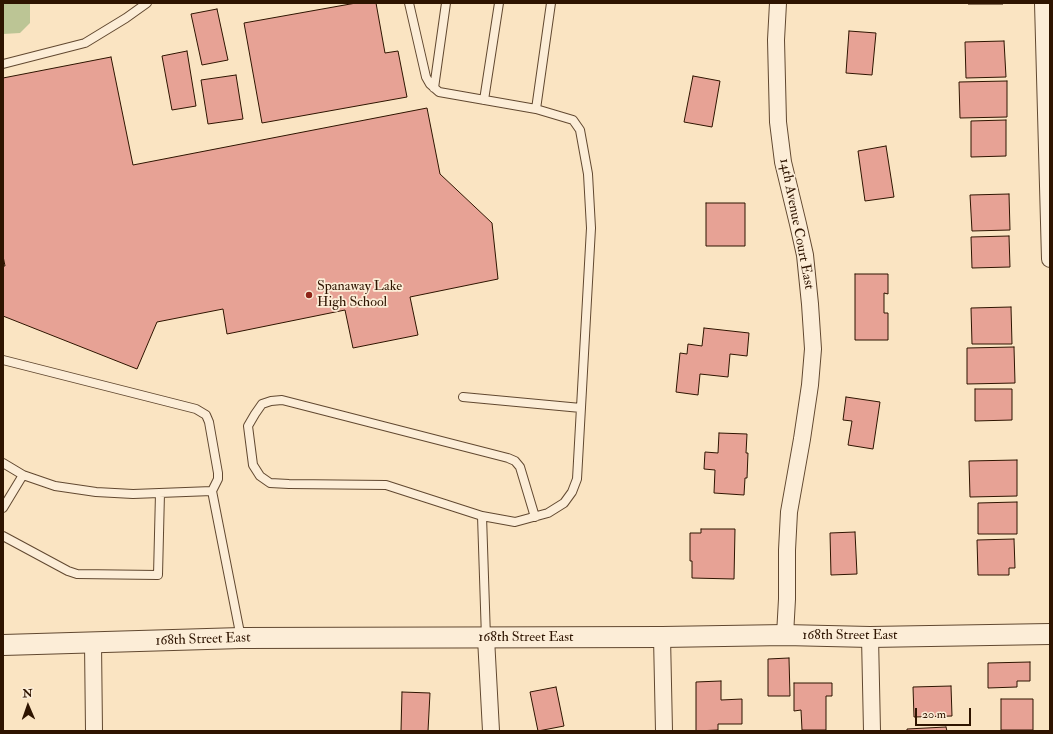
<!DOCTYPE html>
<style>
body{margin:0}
#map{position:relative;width:1053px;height:734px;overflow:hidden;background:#fae4c2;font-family:"IM FELL Double Pica",serif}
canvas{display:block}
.frame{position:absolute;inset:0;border:4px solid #2e1400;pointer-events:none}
.north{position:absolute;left:8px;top:686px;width:40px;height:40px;-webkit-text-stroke:3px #fcedd7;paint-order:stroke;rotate:358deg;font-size:11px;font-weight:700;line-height:16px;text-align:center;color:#2e1400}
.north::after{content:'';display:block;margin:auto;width:14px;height:18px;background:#2e1400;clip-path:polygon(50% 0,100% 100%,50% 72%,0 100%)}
.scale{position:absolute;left:915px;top:708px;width:56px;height:18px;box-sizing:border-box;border:2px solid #2e1400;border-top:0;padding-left:5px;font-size:12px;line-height:14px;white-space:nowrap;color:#2e1400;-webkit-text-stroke:3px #fcedd7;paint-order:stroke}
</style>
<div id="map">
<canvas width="1053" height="734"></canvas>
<div class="frame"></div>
<div class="north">N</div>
<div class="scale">20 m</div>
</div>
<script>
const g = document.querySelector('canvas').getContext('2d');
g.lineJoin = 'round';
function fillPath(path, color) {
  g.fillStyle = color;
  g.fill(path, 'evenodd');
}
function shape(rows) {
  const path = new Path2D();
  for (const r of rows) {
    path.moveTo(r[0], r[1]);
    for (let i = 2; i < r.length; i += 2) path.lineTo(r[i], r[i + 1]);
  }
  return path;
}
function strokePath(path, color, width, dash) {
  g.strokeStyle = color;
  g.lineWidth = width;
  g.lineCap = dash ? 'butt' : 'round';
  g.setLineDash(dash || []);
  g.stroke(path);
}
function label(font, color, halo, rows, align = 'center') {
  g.font = font + ' "IM FELL Double Pica",serif';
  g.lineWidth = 3.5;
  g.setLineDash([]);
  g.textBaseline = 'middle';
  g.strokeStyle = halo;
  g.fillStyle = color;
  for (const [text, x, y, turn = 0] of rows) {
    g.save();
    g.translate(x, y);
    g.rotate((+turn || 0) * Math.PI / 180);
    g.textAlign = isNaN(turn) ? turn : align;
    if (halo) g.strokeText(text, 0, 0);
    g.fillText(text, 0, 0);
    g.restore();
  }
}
fillPath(shape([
 [3,3,30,3,30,23,20,33,3,34]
]), '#bcc595');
const building = shape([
 [356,3,376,3,385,53,398,51,407,97,262,123,244,23,356,3],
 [968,3,1003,3,1003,4,968,4,968,3],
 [217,9,228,60,202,65,191,14,217,9],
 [849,31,876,33,872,75,846,73,849,31],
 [1004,41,1006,77,966,78,965,42,1004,41],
 [187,51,196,106,172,110,162,56,187,51],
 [111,57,133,165,427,108,440,174,492,223,498,279,410,297,418,335,353,348,345,310,227,334,223,309,157,322,137,369,3,316,3,266,5,266,3,256,3,78,111,57],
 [236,75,243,119,208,124,201,80,236,75],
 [693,76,720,81,712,127,684,122,693,76],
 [1007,81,1007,117,960,118,959,82,1007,81],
 [1006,120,1006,156,971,157,971,121,1006,120],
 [886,146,894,197,865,201,858,151,886,146],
 [1009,194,1010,230,972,231,970,195,1009,194],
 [706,203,745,203,745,246,706,246,706,203],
 [1009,236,1010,267,972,268,971,237,1009,236],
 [855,274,888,274,888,294,884,293,884,313,888,313,888,340,855,340,855,274],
 [1011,307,1012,344,972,344,971,308,1011,307],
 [704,328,749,333,747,356,730,354,728,377,700,374,698,395,676,392,680,353,687,354,688,344,702,346,704,328],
 [1014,347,1015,383,967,384,967,348,1014,347],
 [975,389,1012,389,1012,420,975,421,975,389],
 [846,397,880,402,873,449,848,445,852,421,843,420,846,397],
 [719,433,747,434,746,453,748,453,747,478,745,478,744,495,714,493,715,470,704,469,705,452,718,453,719,433],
 [1017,460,1017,496,970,497,969,461,1017,460],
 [1017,502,1017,534,978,534,978,503,1017,502],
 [701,529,735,529,734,579,692,578,692,561,690,561,690,533,701,533,701,529],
 [855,532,857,574,831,575,830,533,855,532],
 [1014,539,1015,568,1009,568,1009,575,978,575,977,540,1014,539],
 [789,658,790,696,768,696,768,659,789,658],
 [1030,662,1030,681,1017,681,1017,687,988,688,988,663,1030,662],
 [721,681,721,700,742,699,742,724,718,724,718,730,696,731,696,682,721,681],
 [794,683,832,683,832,696,826,696,826,730,802,730,801,710,794,711,794,683],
 [951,686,952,716,914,717,913,687,951,686],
 [556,687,564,726,538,731,530,692,556,687],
 [402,692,430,693,428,731,401,731,402,692],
 [1001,699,1033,699,1033,730,1001,730,1001,699],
 [946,727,947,731,907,731,907,729,946,727]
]);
fillPath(building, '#e7a295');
strokePath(building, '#2e1400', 1);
const service = shape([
 [409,3,426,77,430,84,439,92,536,109],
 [3,64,85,43,126,18,147,3],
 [434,88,446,3],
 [484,100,499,3],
 [3,360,196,409,206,415,209,422,218,473,218,479,212,491,241,638],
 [463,397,581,408],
 [3,463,23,475,55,486,96,492,133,494,212,491],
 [3,508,23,475],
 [482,516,386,485,289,484,270,483,260,476,253,465,248,426,255,414,262,404,271,401,282,400,508,458,515,461,520,467,535,517],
 [3,536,68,571,77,574,158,575,160,493],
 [486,638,482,516,515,522,548,513,564,503,572,492,577,479,591,228,588,174,580,130,573,120,536,109,551,3]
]);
const minor = shape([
 [778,3,776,40,778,122,783,162,798,224,805,255,810,304,813,349,810,385,802,439,789,512,787,550,787,599,785,635],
 [1043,3,1050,259],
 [662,637,664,731],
 [870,637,872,731],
 [486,638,491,731],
 [93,643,94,731]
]);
const tertiary = shape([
 [3,645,241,638,662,637,785,635,870,637,1050,634]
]);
strokePath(service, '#614830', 10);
strokePath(minor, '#614830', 18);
strokePath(tertiary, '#614830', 22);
strokePath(service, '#fcedd7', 8);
strokePath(minor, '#fcedd7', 16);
strokePath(tertiary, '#fcedd7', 20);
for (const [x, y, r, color] of [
 [309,295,4,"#8f2418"]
]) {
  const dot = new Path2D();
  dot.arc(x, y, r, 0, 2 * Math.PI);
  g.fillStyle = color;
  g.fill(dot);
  strokePath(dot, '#fcedd7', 1.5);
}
label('14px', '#2e1400', '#fcedd7', [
 ["14th Avenue Court East",796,224,79],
 ["168th Street East",850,636],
 ["168th Street East",526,638],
 ["168th Street East",203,640,-2]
]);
label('14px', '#2e1400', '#fcedd7', [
 ["Spanaway Lake",317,287],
 ["High School",317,303]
], 'left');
</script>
